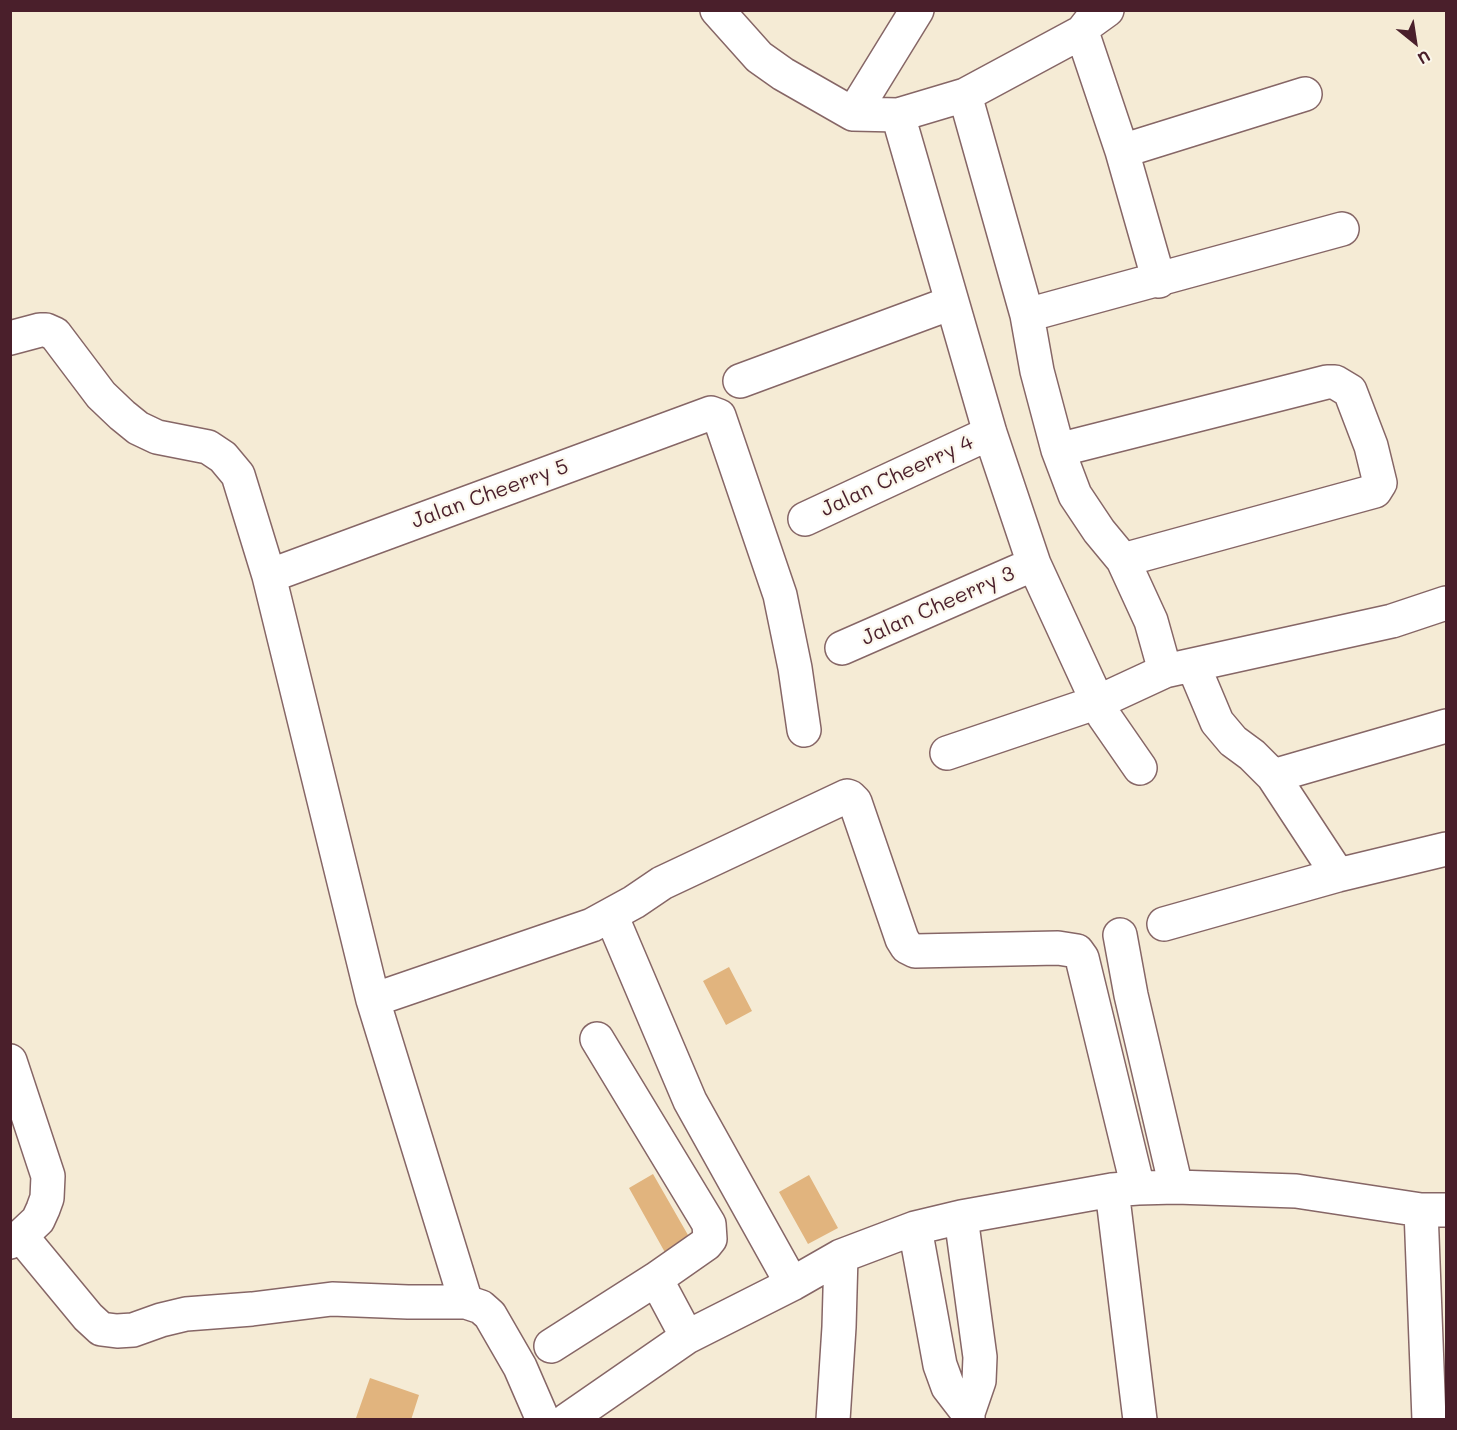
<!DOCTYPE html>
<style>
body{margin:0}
#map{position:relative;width:1457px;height:1430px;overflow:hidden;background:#f5ebd5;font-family:Mali,sans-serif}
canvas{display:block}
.frame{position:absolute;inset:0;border:12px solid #4a1f2b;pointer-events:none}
.north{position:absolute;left:1385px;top:12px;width:60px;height:60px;-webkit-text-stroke:4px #fbf7ec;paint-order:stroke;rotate:150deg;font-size:16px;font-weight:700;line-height:24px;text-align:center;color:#4a1f2b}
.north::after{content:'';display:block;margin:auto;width:21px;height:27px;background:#4a1f2b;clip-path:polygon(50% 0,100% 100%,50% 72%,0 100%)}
</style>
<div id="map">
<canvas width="1457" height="1430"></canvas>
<div class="frame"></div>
<div class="north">U</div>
</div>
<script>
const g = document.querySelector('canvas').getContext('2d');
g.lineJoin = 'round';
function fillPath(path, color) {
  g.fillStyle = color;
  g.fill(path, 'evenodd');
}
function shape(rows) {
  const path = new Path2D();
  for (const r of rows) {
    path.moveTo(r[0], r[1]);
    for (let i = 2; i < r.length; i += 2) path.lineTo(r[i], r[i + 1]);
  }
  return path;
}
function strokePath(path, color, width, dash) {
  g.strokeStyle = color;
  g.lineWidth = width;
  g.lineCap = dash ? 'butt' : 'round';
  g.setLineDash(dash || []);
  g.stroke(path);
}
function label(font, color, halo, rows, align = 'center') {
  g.font = font + ' Mali,sans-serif';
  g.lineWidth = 4.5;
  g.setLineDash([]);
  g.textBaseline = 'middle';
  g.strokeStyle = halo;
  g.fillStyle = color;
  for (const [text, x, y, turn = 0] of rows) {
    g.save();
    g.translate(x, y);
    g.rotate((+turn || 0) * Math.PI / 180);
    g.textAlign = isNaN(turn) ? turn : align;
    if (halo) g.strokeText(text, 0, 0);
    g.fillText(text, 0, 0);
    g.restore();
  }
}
fillPath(shape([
 [729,967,752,1011,726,1025,703,981],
 [653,1174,692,1242,667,1256,629,1188],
 [809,1175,838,1228,808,1244,779,1192],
 [370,1378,419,1395,411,1420,361,1420,356,1418]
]), '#e1b47e');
const minor = shape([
 [717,10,759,57,783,74,853,114,898,115,990,433,1034,564,1104,716,1140,768],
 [1107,10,1089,23,1082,32,965,95,1027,315,1037,371,1058,450,1075,495,1099,531,1123,560,1151,621,1165,671],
 [1082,32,1122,151,1159,281],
 [853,114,917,10],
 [898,115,965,95],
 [1122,151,1305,94],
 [1027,315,1342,229],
 [10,338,40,330,46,330,55,334,101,395,122,415,138,428,157,437,208,447,223,457,238,475,269,576,373,1000,466,1302,481,1307,490,1315,520,1367,543,1420],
 [740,381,951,303],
 [1058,450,1327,382,1335,382,1350,391,1371,446,1380,483,1375,491,1123,560],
 [805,519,990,433],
 [269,576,711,413,719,416,780,595,795,668,804,730],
 [842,648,1034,564],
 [1193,665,1217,722,1233,741,1252,755,1273,776,1338,875],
 [947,753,1098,702,1165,671,1392,621,1446,603],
 [1273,776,1446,726],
 [611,915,690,1101,792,1284],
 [1164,924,1338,875,1446,849],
 [1120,935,1131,995,1176,1187],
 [373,1000,592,925,634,902,662,883,847,796,850,797,855,802,902,939,907,947,915,951,1058,948,1077,951,1082,958,1138,1188],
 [597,1039,709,1224,710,1239,706,1244,656,1279,687,1337],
 [10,1061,48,1176,47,1198,43,1209,38,1220,21,1236],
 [1112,1190,1140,1420],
 [1421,1210,1429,1420],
 [961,1217,980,1357,979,1381,968,1413,968,1420],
 [915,1228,940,1365,948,1387,968,1413],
 [10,1242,21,1236,88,1317,101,1329,117,1331,133,1330,161,1320,186,1314,252,1309,332,1299,408,1302,466,1302],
 [551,1346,656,1279],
 [567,1420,687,1337,792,1284,841,1256,915,1228,961,1217,1112,1190,1138,1188,1176,1187,1296,1191,1421,1210,1446,1210],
 [833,1420,839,1327,841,1256]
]);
strokePath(minor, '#866666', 36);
strokePath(minor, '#fff', 33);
label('21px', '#4a1f2b', '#fbf7ec', [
 ["Jalan Cheerry 4",897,476,-25],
 ["Jalan Cheerry 5",490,494,-20],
 ["Jalan Cheerry 3",938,606,-24]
]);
</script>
